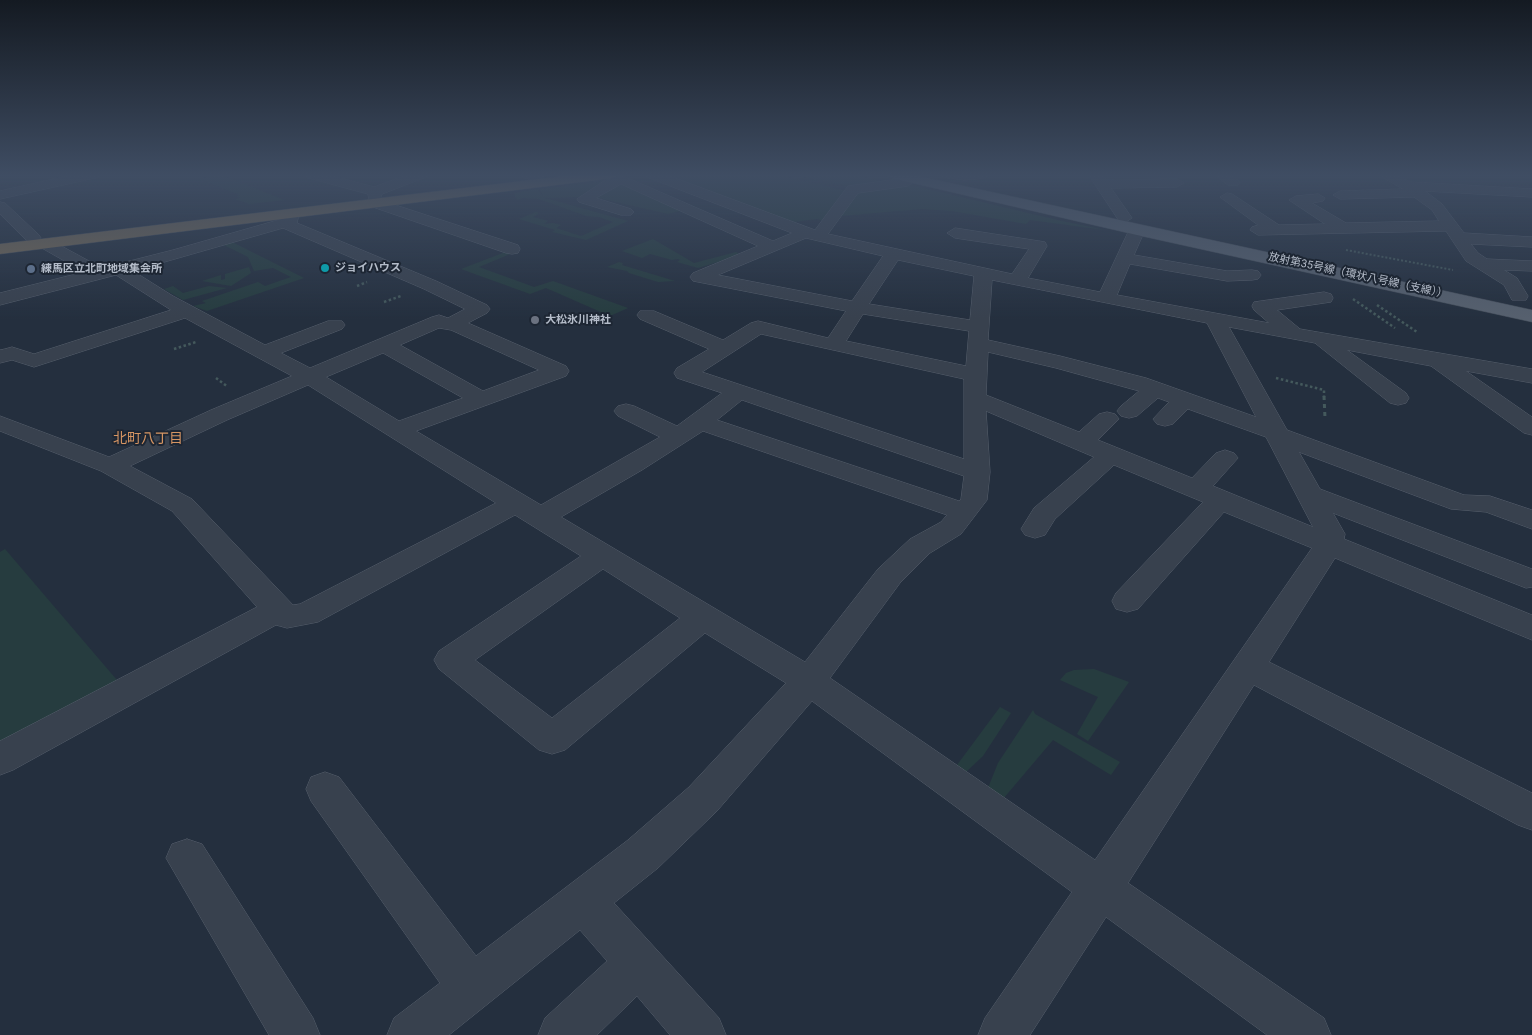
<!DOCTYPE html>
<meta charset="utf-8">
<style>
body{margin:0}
canvas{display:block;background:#242f3e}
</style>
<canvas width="1532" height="1035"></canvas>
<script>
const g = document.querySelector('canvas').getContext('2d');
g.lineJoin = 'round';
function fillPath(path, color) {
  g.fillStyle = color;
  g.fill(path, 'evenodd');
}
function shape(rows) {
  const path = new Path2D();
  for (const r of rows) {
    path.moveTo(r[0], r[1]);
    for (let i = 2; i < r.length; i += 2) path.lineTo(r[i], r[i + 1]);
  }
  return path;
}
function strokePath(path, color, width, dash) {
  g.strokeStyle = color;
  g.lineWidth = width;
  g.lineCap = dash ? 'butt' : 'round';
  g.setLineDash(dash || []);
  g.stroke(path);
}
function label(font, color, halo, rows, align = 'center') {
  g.font = font + ' Roboto,"Noto Sans JP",sans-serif';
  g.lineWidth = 4;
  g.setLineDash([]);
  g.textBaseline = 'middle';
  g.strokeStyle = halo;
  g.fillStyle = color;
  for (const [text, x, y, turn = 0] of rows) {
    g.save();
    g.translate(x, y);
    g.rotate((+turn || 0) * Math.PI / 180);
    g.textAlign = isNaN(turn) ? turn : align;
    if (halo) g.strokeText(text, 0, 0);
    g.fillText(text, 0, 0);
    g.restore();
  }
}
fillPath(shape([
 [219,174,284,200,249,204,235,199,240,198,237,196,240,195,199,179],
 [852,174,889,183,852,187,793,175,788,177,847,191,825,221,817,219,794,222,661,175],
 [606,181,583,197,545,198,628,221,586,240,552,232,555,230,519,219,536,212,539,213,533,217,548,221,544,224,553,223,561,225,556,228,581,236,613,222,599,217,586,216,539,199,523,198,517,200,514,193,537,189,544,197,539,189],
 [623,184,683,210,668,214,594,197,613,186],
 [906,184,1062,221,1105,230,1030,220,1026,224,952,211,922,209,841,216,859,192],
 [653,239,694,263,736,252,741,255,698,268,677,262,680,260,678,259,672,260,650,254,642,258,622,251],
 [230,241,304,278,207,311,193,306,206,303,202,301,258,282,265,286,291,277,273,268,254,271,248,257,222,244],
 [508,251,515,252,479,267,534,287,553,281,628,308,610,316,546,288,530,294,461,269],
 [619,262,623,263,622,265,675,281,658,282,629,273,627,271,607,267],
 [249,267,251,273,231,286,202,281,221,275,221,280,225,279,225,274],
 [173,286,183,293,209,286,227,288,183,300,164,289],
 [5,549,122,686,0,750,0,552],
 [1094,669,1129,682,1088,741,1077,734,1098,697,1060,680,1066,673,1074,670],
 [1000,707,1011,713,983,756,966,772,957,765],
 [1033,710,1035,714,1120,762,1111,775,1053,740,1003,799,988,788,998,763]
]), '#263c3f');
const minor = shape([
 [76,174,101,174,99,177,0,199,0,191,76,174],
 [303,174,325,174,374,187,409,174,428,174,426,177,382,194,380,200,518,245,520,249,518,253,512,254,506,253,370,206,368,194,305,177,303,174],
 [520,174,541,174,544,177,537,181,522,177,520,174],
 [645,174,664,174,815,230,848,186,899,179,911,174,918,178,908,186,858,193,828,234,1012,274,1029,249,955,238,947,233,955,228,1039,241,1045,242,1047,246,1028,278,1100,292,1129,230,1137,225,1145,230,1134,255,1227,271,1252,270,1258,271,1261,275,1258,279,1252,280,1227,281,1130,264,1117,295,1269,323,1254,310,1252,306,1254,302,1324,292,1331,294,1333,298,1331,302,1277,310,1300,329,1532,369,1532,383,1466,371,1532,417,1532,435,1524,433,1431,366,1347,350,1406,393,1409,398,1406,403,1398,405,1390,403,1315,343,1229,327,1287,430,1464,495,1490,496,1532,510,1532,529,1486,512,1451,509,1299,452,1320,489,1532,569,1532,587,1526,588,1333,513,1345,534,1344,539,1532,615,1532,640,1335,558,1269,662,1532,793,1532,830,1518,825,1254,685,1128,883,1324,1018,1331,1035,1267,1035,1106,917,1030,1035,978,1035,985,1018,1072,892,812,701,717,811,658,868,614,903,719,1018,726,1035,670,1035,637,996,597,1035,538,1035,545,1018,607,961,580,930,449,1035,387,1035,394,1018,440,983,311,801,306,789,311,777,325,772,339,777,476,956,628,840,689,787,786,683,705,633,565,750,552,754,539,750,439,669,434,660,439,651,581,556,515,515,318,622,287,628,276,625,13,770,0,775,0,741,257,607,172,511,101,471,0,431,0,416,109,457,211,410,292,376,185,318,34,367,12,360,0,363,0,350,5,349,12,347,34,354,171,310,116,275,0,305,0,293,84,272,40,247,38,244,40,241,52,241,102,268,173,250,278,220,283,218,286,211,291,209,299,214,297,223,436,281,487,305,490,309,487,313,468,323,566,366,569,371,566,376,416,431,541,505,660,437,618,416,614,411,618,406,626,404,634,406,677,426,722,393,677,378,674,373,677,368,709,349,640,319,637,315,640,311,654,311,723,340,751,323,758,321,828,338,846,311,693,281,690,277,693,273,758,246,621,184,596,198,631,209,634,212,631,215,621,215,579,202,577,199,607,179,623,176,773,241,792,233,647,177,645,174],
 [283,228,424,289,465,309,448,318,439,315,432,317,310,368,281,353,342,329,345,325,342,321,328,321,265,345,173,296,133,271,283,228],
 [806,238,883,256,852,301,718,275,806,238],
 [898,260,974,276,970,320,869,304,898,260],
 [992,280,1207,323,1256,417,1146,378,1060,356,988,340,992,280],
 [863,314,969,331,966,366,846,341,863,314],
 [439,328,451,330,539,370,483,391,400,345,439,328],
 [761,334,964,379,964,459,702,372,761,334],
 [988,352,1056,368,1139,391,1121,406,1117,411,1121,416,1129,418,1137,416,1158,398,1169,402,1153,419,1157,424,1165,426,1173,424,1188,409,1266,437,1313,527,1213,486,1238,458,1234,453,1225,450,1216,453,1192,478,1098,440,1119,419,1115,414,1107,412,1099,414,1079,432,986,395,988,352],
 [383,353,463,398,399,421,326,377,383,353],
 [308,385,496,503,300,604,293,605,192,499,130,466,227,420,308,385],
 [742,400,964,476,961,499,959,501,717,420,742,400],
 [986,411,1094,457,1034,508,1021,529,1025,535,1035,538,1045,535,1055,519,1114,465,1203,502,1116,593,1112,601,1116,609,1127,612,1138,609,1224,512,1312,548,1095,860,830,678,900,583,930,553,961,534,987,500,990,472,986,411],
 [703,431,947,515,941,522,910,539,878,569,805,662,561,517,642,470,703,431],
 [603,569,680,618,552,718,475,660,603,569],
 [941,174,992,174,985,178,964,180,943,177,941,174],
 [1088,174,1102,174,1106,180,1177,179,1184,183,1177,187,1111,188,1132,218,1124,223,1119,221,1088,174],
 [1213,174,1229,174,1240,182,1238,185,1228,185,1213,174],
 [1377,174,1394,174,1411,182,1532,189,1532,197,1425,191,1442,204,1464,233,1532,237,1532,247,1471,244,1478,253,1487,259,1532,261,1532,271,1504,270,1517,278,1528,296,1526,300,1512,300,1504,285,1466,261,1446,231,1258,235,1250,230,1252,227,1258,225,1220,197,1227,193,1232,194,1279,225,1325,224,1289,200,1296,196,1318,194,1325,198,1323,201,1312,203,1346,223,1439,221,1432,210,1414,197,1340,199,1333,195,1340,191,1403,189,1377,174],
 [0,202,5,203,39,235,41,238,39,241,27,241,0,214,0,202],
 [187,839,202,844,313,1018,320,1035,269,1035,166,858,172,844,187,839]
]);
const major = shape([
 [884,174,909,174,1532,310,1532,322,1137,235,891,178,884,174]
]);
const highway = shape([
 [580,174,620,174,613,178,0,254,0,244,580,174]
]);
strokePath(minor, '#565f6c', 1);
strokePath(major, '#414a57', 1);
strokePath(highway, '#434c59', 1);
strokePath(shape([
 [1346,250,1453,270]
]), '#44595c', 2, [2, 2]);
strokePath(shape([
 [357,286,367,282],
 [1353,299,1395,328],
 [384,302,401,296],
 [1377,305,1417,332],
 [174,349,196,342],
 [216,378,228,387],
 [1276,378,1324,390,1324,397]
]), '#44595c', 2.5, [2.5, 2.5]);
strokePath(shape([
 [1324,396,1325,418]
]), '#44595c', 3, [4, 4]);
fillPath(minor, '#38414e');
fillPath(major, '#56606e');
fillPath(highway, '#746855');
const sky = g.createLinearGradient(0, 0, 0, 319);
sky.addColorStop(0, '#141a22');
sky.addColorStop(0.55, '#3f4d63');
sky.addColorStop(1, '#3f4d6300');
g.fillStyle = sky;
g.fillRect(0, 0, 1532, 319);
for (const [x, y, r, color] of [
 [325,268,5,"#0f9aa8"],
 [31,269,5,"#5c6f8a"],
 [535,320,5,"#6b7280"]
]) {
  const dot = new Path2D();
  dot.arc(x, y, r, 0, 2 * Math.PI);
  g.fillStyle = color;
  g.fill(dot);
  strokePath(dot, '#1d2633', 2);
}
label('bold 11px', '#b4bcc9', '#1d2633', [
 ["ジョイハウス",335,268],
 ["練馬区立北町地域集会所",41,269],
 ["大松氷川神社",545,320]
], 'left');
label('11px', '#b4bcc9', '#1d2633', [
 ["放射第35号線（環状八号線（支線））",1358,276,12]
]);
label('14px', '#d59563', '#1d2633', [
 ["北町八丁目",148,439]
]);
</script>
